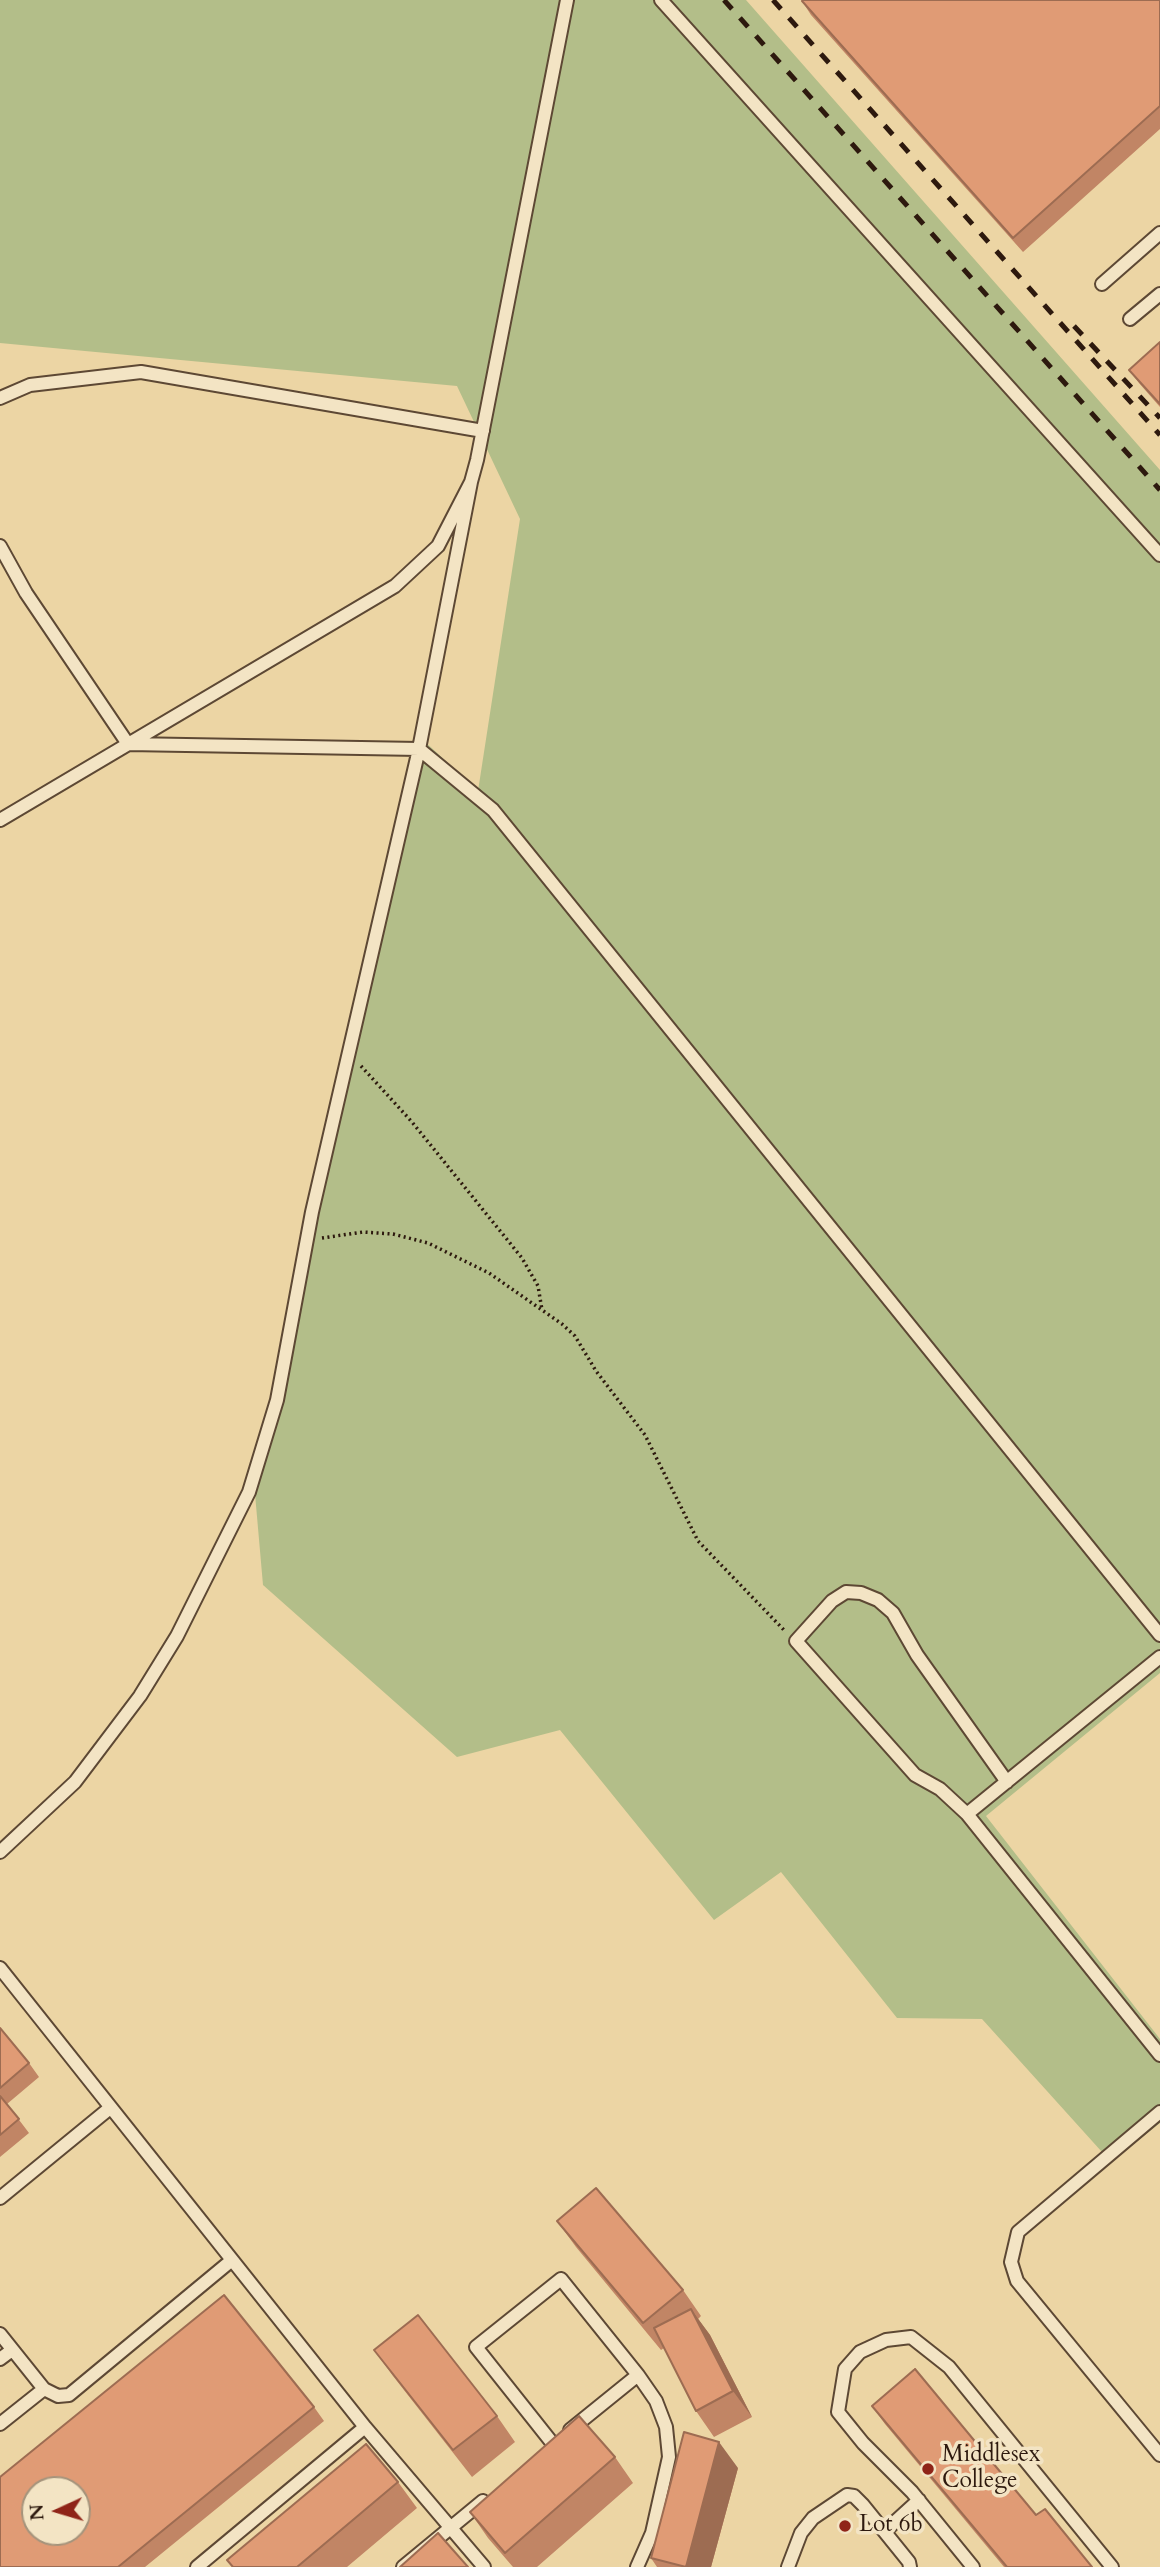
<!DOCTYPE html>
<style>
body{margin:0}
#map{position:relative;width:1160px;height:2567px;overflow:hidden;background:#ecd5a4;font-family:Cardo,serif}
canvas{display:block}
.north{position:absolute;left:21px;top:2476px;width:70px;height:70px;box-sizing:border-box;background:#f3e4c4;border:2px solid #a4937b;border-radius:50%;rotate:266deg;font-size:19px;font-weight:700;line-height:28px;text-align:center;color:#2d190e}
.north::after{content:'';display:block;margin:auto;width:24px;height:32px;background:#8f2418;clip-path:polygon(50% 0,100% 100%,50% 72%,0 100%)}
</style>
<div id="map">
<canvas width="1160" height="2567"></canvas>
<div class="north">N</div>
</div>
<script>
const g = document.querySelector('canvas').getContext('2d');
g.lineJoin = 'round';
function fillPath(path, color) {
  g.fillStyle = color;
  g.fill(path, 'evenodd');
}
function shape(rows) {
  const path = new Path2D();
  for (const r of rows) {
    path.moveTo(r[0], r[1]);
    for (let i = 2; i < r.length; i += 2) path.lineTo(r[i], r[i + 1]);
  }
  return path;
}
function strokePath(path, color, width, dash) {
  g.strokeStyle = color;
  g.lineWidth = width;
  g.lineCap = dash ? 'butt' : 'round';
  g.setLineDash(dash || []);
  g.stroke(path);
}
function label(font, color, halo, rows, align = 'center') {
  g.font = font + ' Cardo,serif';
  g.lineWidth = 7;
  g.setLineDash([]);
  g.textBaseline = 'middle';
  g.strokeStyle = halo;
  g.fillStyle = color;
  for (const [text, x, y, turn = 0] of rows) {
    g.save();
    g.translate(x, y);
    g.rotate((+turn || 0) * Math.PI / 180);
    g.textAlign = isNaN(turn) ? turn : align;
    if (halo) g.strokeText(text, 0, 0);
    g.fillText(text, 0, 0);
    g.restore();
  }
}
fillPath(shape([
 [0,0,746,0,1160,470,1160,1673,986,1816,1160,2039,1160,2123,1111,2162,982,2019,897,2018,781,1872,714,1920,560,1730,457,1757,263,1585,253,1471,421,738,478,791,520,519,457,386,0,343]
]), '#b3be89');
const service = shape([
 [661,0,1160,555],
 [1102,284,1160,233],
 [1130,319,1160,294],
 [0,398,30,385,141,372,483,431],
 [0,546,26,593,128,744,419,749,493,810,1160,1635],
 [0,820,395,586,438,546,471,482,477,460,567,0],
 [1160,1657,967,1814,1160,2055],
 [967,1814,940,1789,915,1775,796,1641,832,1601,846,1592,861,1593,878,1600,893,1613,917,1655,1007,1782],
 [0,1852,75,1782,140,1696,177,1636,249,1492,277,1400,312,1212,419,749,471,482],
 [0,1968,365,2427,197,2567],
 [1160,2112,1018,2232,1011,2262,1017,2281,1160,2455],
 [0,2198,110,2108],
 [0,2334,44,2389,0,2424],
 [0,2359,12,2350],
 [44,2389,58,2396,69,2395,232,2260],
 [365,2427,484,2567],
 [570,2430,638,2375],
 [553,2444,476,2347,561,2279,638,2375,656,2401,666,2427,669,2457,652,2533,637,2567],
 [885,2531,919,2500],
 [403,2567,483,2501],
 [788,2567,801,2533,813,2518,847,2495,854,2496,863,2505,909,2562,910,2567],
 [973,2567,912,2492,863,2443,838,2412,845,2369,860,2352,886,2340,911,2337,949,2367,1112,2567]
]);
strokePath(service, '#5d4834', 16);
strokePath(shape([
 [361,1066,412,1122,522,1258,538,1286,542,1310],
 [322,1238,363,1232,393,1234,428,1243,489,1273,562,1324,575,1336,596,1371,645,1435,698,1541,784,1630]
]), '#2d190e', 3.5, [2, 3.5]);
strokePath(service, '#f3e4c4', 12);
strokePath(shape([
 [724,0,1160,490],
 [773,0,1160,435],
 [1074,326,1160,418]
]), '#2d190e', 5, [12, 12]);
fillPath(shape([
 [1160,0,1160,129,1023,252,811,15,802,1],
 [1160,342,1160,407,1139,383,1129,370],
 [0,2028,29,2063,39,2077,7,2104,29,2133,0,2157],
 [557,2221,683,2290,701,2316,698,2319,710,2335,752,2417,714,2437,696,2411,664,2348,661,2350,576,2247],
 [374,2350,497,2416,515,2442,472,2477,393,2376],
 [872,2406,1036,2515,1092,2567,1004,2567,885,2424],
 [314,2407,324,2421,145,2567,0,2567],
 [615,2457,633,2483,537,2567,513,2567,488,2538,470,2512],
 [738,2468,711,2567,657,2567,651,2558],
 [398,2482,417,2508,347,2567,232,2567,227,2560]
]), '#c18565');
fillPath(shape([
 [691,2309,710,2335,752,2417,733,2391],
 [719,2442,738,2468,711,2567,686,2567]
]), '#9d6c52');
const building = shape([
 [803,0,1160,0,1160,106,1013,238,802,1,803,0],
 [1160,342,1160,404,1129,370,1160,342],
 [0,2028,29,2063,0,2088,0,2028],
 [0,2096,19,2119,0,2135,0,2096],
 [596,2188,683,2290,643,2323,557,2221,596,2188],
 [224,2295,314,2407,118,2567,0,2567,0,2477,224,2295],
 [35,2490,77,2490,77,2532,35,2532,35,2490],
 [691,2309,733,2391,696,2411,654,2328,691,2309],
 [418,2315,497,2416,453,2450,374,2350,418,2315],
 [915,2369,1036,2515,1045,2509,1092,2567,1007,2567,872,2406,915,2369],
 [579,2416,615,2457,505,2553,470,2512,579,2416],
 [684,2432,719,2442,686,2567,651,2558,684,2432],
 [366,2444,398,2482,297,2567,233,2567,227,2560,366,2444],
 [438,2533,468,2567,400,2567,438,2533]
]);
fillPath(building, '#e09b75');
strokePath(building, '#9d6c52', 2);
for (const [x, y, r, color] of [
 [928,2469,7,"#8f2418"],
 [845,2526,7,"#8f2418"]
]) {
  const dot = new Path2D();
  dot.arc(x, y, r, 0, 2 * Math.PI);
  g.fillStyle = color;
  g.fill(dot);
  strokePath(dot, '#f3e4c4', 2.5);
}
label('23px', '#2d190e', '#f3e4c4', [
 ["Middlesex",942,2456],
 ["College",942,2482],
 ["Lot 6b",859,2526]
], 'left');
</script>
